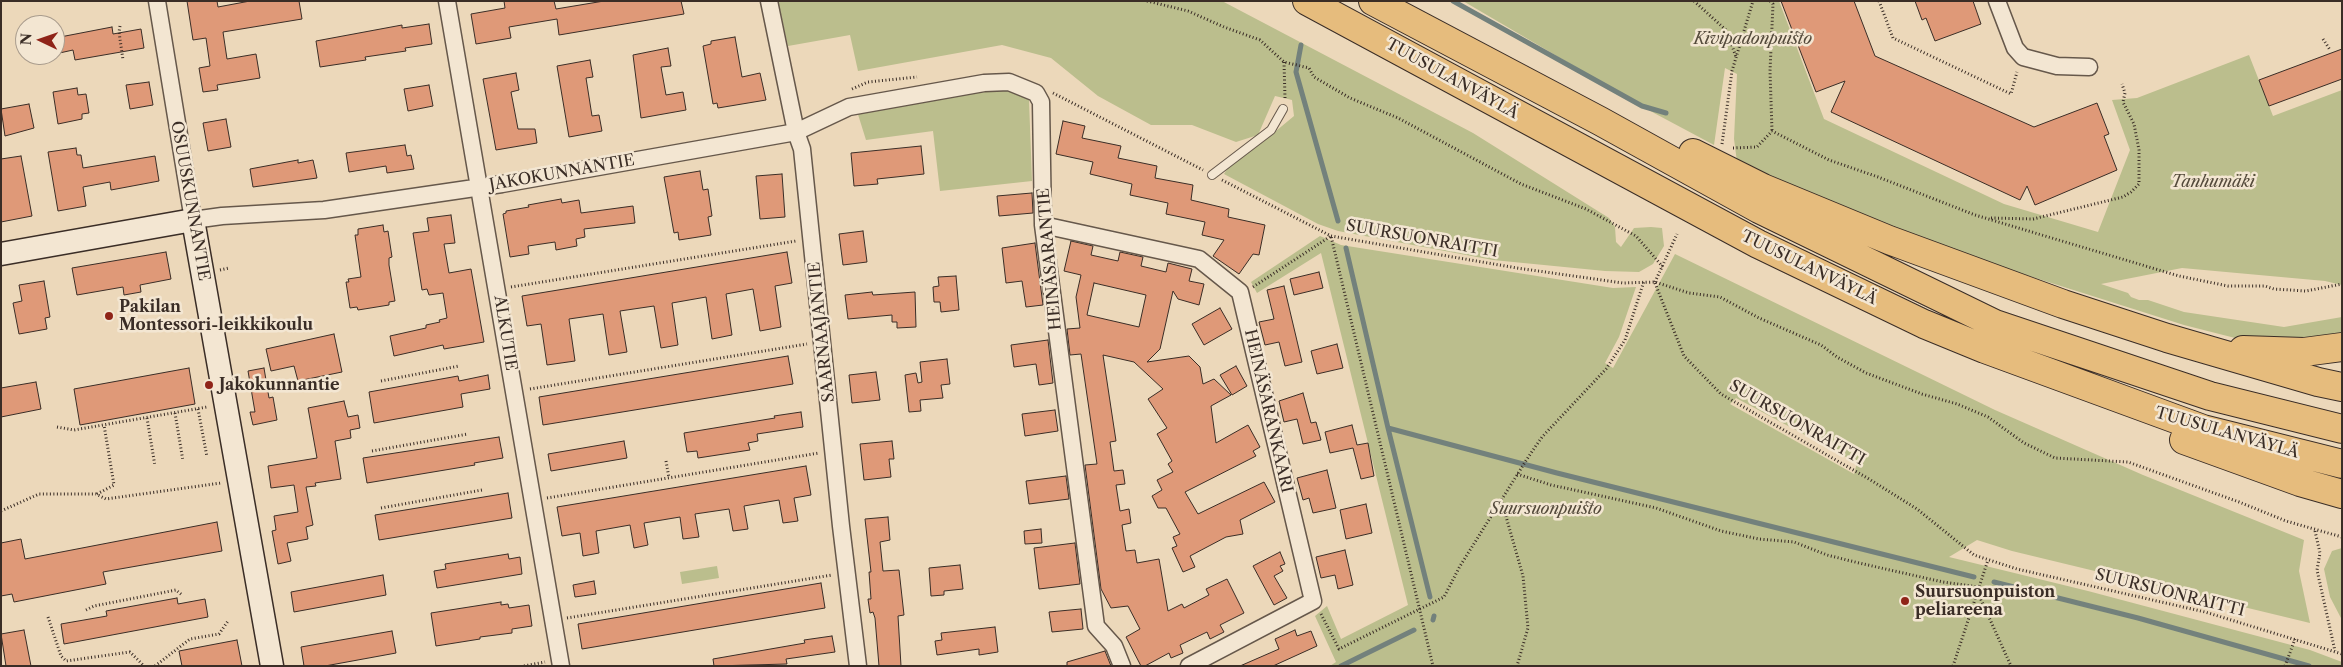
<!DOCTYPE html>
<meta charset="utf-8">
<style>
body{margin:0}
#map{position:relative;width:2343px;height:667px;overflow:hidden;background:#ecd8ba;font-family:"Libre Caslon Text",serif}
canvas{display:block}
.frame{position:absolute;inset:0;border:2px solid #3a2d26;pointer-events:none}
.north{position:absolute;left:15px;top:15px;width:50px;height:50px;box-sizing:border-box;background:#f3e6d2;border:1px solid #a99c8d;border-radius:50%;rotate:273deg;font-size:14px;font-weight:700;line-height:20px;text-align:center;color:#3a2d26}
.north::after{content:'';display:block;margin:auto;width:18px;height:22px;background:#8f2418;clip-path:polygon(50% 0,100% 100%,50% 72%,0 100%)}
</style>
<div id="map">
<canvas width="2343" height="667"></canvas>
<div class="frame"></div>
<div class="north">N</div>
</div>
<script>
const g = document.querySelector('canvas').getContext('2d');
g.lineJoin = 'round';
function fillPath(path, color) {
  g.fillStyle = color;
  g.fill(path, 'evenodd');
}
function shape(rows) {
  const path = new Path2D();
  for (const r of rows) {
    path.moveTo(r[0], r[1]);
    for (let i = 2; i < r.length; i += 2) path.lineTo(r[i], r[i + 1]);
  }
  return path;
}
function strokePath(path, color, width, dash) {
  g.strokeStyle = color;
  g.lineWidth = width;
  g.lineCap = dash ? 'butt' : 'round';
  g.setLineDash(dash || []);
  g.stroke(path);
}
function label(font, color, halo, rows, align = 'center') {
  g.font = font + ' "Libre Caslon Text",serif';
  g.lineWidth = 5;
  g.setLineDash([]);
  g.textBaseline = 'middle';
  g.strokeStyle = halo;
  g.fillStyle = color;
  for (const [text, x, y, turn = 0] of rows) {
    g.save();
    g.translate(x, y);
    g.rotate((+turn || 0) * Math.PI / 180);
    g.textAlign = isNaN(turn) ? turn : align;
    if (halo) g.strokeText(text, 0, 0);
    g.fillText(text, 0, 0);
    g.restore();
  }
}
fillPath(shape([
 [778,1,1222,1,1473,133,1609,218,1615,227,1616,242,1621,247,1634,228,1651,227,1662,228,1664,246,1653,264,1639,272,1605,271,1493,260,1338,231,1318,224,1224,174,1229,166,1264,141,1294,116,1292,100,1275,96,1258,135,1236,142,1192,125,1151,125,1098,96,1051,58,1002,45,858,71,850,35,788,46],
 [1463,1,1779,1,1824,119,2004,204,2098,232,2130,150,2112,100,2137,98,2249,55,2273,116,2342,90,2342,285,2325,281,2182,268,2101,284,2128,293,2131,297,2139,300,2148,300,2184,312,2284,327,2342,317,2342,336,2293,342,2239,339,2184,325,1925,243,1737,162,1734,139,1737,74,1725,68,1714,145,1654,113],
 [1006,90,1015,91,1029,100,1032,181,940,191,933,131,866,140,856,108,873,103],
 [1320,236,1341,245,1613,288,1636,287,1619,337,1605,363,1613,368,1675,254,1995,410,2143,475,2304,540,2299,571,2310,623,2012,551,1977,540,1949,557,2088,591,2310,650,2342,662,2342,666,1330,666,1336,662,1315,616,1327,606,1341,639,1408,605,1321,253,1257,293,1251,282],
 [1736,398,1857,463,1854,474,1730,404],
 [2342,548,2342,620,2330,597,2324,569,2332,551],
 [717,566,719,578,682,584,680,572]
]), '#bbbe8d');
strokePath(shape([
 [1453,1,1642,106,1666,113],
 [1301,45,1296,72,1338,221],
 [1346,248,1388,428,1557,473,1974,577],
 [1388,428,1430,597],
 [1994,582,2138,618,2309,666],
 [1433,620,1434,616],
 [1341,666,1414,630]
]), '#73817c', 5);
const building = shape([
 [187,1,217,1,218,7,250,1,299,1,302,19,223,32,227,59,256,54,260,78,217,85,218,90,203,92,199,68,210,66,206,38,193,40,187,1],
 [504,1,554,1,556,9,604,1,681,1,684,14,559,35,557,19,509,27,511,38,476,44,471,14,505,8,504,1],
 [1781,1,1854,1,1875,56,2034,127,2097,103,2109,134,2104,136,2117,170,2035,205,2027,186,2020,200,1831,112,1845,81,1816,92,1781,1],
 [1915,1,1973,1,1981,24,1935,41,1926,18,1922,20,1915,1],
 [429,24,432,44,405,48,406,51,365,57,366,60,320,67,316,41,402,25,402,28,429,24],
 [112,27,113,34,141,29,144,48,75,60,73,50,55,54,55,38,112,27],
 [735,37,742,77,760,73,766,100,718,108,717,103,713,104,703,46,711,44,711,41,735,37],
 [668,48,671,66,661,67,666,95,683,92,686,110,641,118,633,55,668,48],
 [2342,49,2342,79,2269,106,2259,80,2342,49],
 [590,60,593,77,586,78,592,116,599,115,602,131,569,137,557,66,590,60],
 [516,73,519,90,511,92,518,129,535,129,537,143,496,150,483,79,516,73],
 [149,82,153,105,130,109,126,85,149,82],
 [429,85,433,106,408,111,404,89,429,85],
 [77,88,78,95,86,94,89,113,82,114,82,119,58,124,53,92,77,88],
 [29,104,34,128,5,136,1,109,29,104],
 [226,119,231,147,208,151,203,123,226,119],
 [1063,121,1085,126,1082,138,1121,146,1118,158,1157,166,1155,178,1193,185,1191,200,1229,209,1228,217,1265,225,1259,255,1253,254,1239,274,1213,256,1224,240,1202,235,1205,222,1166,214,1168,203,1130,195,1132,184,1090,174,1093,162,1056,154,1063,121],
 [405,145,407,156,411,155,414,169,387,173,386,166,349,172,346,153,405,145],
 [921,146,924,174,877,179,878,184,854,186,851,153,921,146],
 [76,148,77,155,81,155,83,168,155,156,159,181,111,190,110,182,83,187,86,206,58,211,48,152,76,148],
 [21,156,32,216,1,222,1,159,21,156],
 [298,160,298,163,313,160,317,178,253,187,250,169,298,160],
 [700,171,703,190,708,189,712,216,708,217,711,235,679,240,678,232,674,233,664,177,700,171],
 [782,174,785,217,760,219,756,176,782,174],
 [1032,193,1033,213,999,216,997,196,1032,193],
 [561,199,562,203,579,200,581,213,633,206,635,223,584,229,585,237,576,239,577,246,556,250,555,242,528,246,529,254,510,257,503,214,506,213,506,211,529,207,528,205,561,199],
 [451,215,455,243,444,244,449,273,471,269,484,342,444,349,443,345,394,356,390,336,426,328,426,325,440,322,439,320,447,318,443,293,429,295,427,289,422,290,413,233,429,231,427,218,451,215],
 [383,225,384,232,388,231,392,257,389,258,389,265,395,301,389,302,389,305,358,310,357,307,350,308,346,282,349,282,348,279,361,277,355,235,358,235,358,229,383,225],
 [863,231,867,262,843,265,839,234,863,231],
 [1071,241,1093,246,1091,255,1118,261,1120,252,1143,257,1141,266,1166,272,1168,263,1192,269,1189,281,1204,284,1199,305,1178,299,1173,291,1160,349,1147,362,1189,356,1200,367,1203,384,1214,379,1231,395,1211,406,1216,443,1248,425,1260,447,1253,451,1256,456,1185,492,1198,514,1264,482,1275,502,1240,520,1243,534,1226,537,1190,556,1195,567,1183,572,1172,548,1177,546,1173,537,1180,534,1166,508,1158,508,1152,496,1162,490,1157,480,1173,472,1168,464,1172,461,1157,434,1167,428,1148,399,1163,389,1134,362,1103,355,1116,441,1110,442,1114,471,1123,470,1125,484,1116,485,1120,511,1129,509,1131,523,1122,525,1126,551,1135,550,1137,563,1159,559,1168,611,1182,604,1184,608,1209,595,1206,589,1227,579,1244,613,1220,625,1224,632,1210,639,1207,632,1180,645,1183,653,1171,658,1169,653,1145,666,1141,666,1126,637,1140,629,1128,606,1111,608,1101,589,1085,465,1097,464,1081,354,1070,355,1067,329,1080,328,1076,297,1081,275,1064,271,1071,241],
 [1094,283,1146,295,1139,327,1087,315,1094,283],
 [1035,243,1043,305,1026,307,1022,281,1006,283,1002,248,1035,243],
 [166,252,171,279,140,285,141,292,124,295,123,287,77,295,72,268,166,252],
 [787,252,792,283,775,286,781,327,760,331,753,289,726,294,732,335,712,339,706,297,672,303,678,345,661,348,654,306,620,311,627,352,609,355,603,314,569,319,575,361,547,365,541,324,527,326,522,296,787,252],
 [1319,272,1323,288,1294,295,1290,279,1319,272],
 [956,276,959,310,941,312,940,302,934,302,933,287,939,286,938,277,956,276],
 [44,281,50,317,45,318,47,329,19,334,13,303,22,301,19,285,44,281],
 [1284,286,1302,362,1285,366,1279,342,1265,345,1259,322,1274,319,1267,290,1284,286],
 [872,292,873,295,915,292,916,327,897,328,897,322,892,322,892,315,848,319,845,295,872,292],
 [1220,308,1232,329,1204,345,1192,324,1220,308],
 [334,334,342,372,298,381,294,366,271,371,266,349,334,334],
 [1048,340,1053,383,1039,385,1036,364,1014,367,1011,345,1048,340],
 [1337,344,1343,368,1317,374,1311,351,1337,344],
 [788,356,793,384,543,425,539,397,788,356],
 [947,359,950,384,941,385,943,398,920,400,921,411,909,412,905,375,916,373,918,383,922,382,920,362,947,359],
 [1236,366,1247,386,1232,395,1220,375,1236,366],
 [189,368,195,404,80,425,74,389,189,368],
 [264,368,269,398,273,397,277,420,253,425,250,412,255,412,248,371,264,368],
 [876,372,880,400,852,403,849,375,876,372],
 [488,375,490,389,461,394,463,407,374,423,369,392,458,376,459,381,488,375],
 [36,382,41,409,1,417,1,388,36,382],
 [1303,393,1311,423,1316,422,1321,440,1303,444,1297,419,1284,422,1279,401,1303,393],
 [344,401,348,417,358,415,360,428,350,430,351,438,335,441,341,479,315,483,316,486,306,487,313,525,306,527,308,539,287,543,291,561,278,564,272,531,276,530,274,516,298,512,294,485,271,488,268,466,317,458,308,408,344,401],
 [1055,410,1058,431,1025,436,1022,414,1055,410],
 [801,412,803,427,757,434,758,441,748,443,750,450,698,458,697,451,687,452,684,433,775,418,774,416,801,412],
 [1352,425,1357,445,1368,443,1374,476,1361,479,1353,448,1330,453,1325,432,1352,425],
 [499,437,503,458,474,463,475,465,367,483,363,458,499,437],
 [624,441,627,458,551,471,548,454,624,441],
 [892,441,894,459,889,459,891,477,864,480,860,444,892,441],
 [806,466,811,495,794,498,798,521,783,523,779,500,744,506,748,529,733,531,729,509,695,514,699,537,683,539,680,517,644,523,648,545,634,548,630,525,596,531,599,553,583,556,580,533,562,536,557,507,806,466],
 [1327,470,1336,508,1313,513,1309,498,1303,500,1297,478,1327,470],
 [1066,476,1069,499,1029,504,1026,481,1066,476],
 [508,493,512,518,379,540,375,515,508,493],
 [1366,504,1372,533,1346,539,1340,510,1366,504],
 [888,517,890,540,880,542,883,571,899,570,904,615,898,616,901,666,879,666,875,618,873,612,870,613,868,599,871,599,869,572,871,572,865,519,888,517],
 [217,522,222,551,103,572,106,584,14,602,12,594,1,596,1,543,21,539,25,559,217,522],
 [1041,529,1042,543,1025,544,1024,531,1041,529],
 [1075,543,1080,584,1039,589,1034,548,1075,543],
 [1345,550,1353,585,1338,589,1335,575,1321,578,1316,557,1345,550],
 [1280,552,1285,564,1280,566,1283,571,1274,576,1287,598,1274,605,1253,566,1280,552],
 [508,554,509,559,520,557,522,574,437,588,434,571,446,569,445,564,508,554],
 [960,565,963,589,944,591,944,595,931,596,929,568,960,565],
 [383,575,386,595,294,612,291,592,383,575],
 [594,581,596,594,575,597,573,585,594,581],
 [821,583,825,608,582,649,578,624,821,583],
 [177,598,178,604,205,599,208,617,64,644,61,624,107,616,106,611,177,598],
 [501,602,501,605,508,604,509,608,529,605,532,626,512,629,512,633,480,637,480,639,436,646,431,613,501,602],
 [1081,609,1083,629,1052,632,1049,612,1081,609],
 [995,627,998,652,979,655,979,649,937,655,935,641,942,640,941,633,995,627],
 [24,630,31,666,6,666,1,634,24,630],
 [1295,630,1297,636,1311,631,1317,646,1273,666,1240,666,1279,649,1275,639,1295,630],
 [392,631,396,653,325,666,304,666,301,647,392,631],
 [832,636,835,652,786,659,787,664,714,666,713,659,805,643,804,640,832,636],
 [237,640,242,666,182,666,179,651,237,640],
 [1105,651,1111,666,1067,666,1067,662,1105,651]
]);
fillPath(building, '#df9978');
strokePath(building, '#3a2d26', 1);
const lane = shape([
 [1212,175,1271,130,1283,109]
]);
const street = shape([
 [157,1,193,220,222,216,324,210,502,184,796,132,849,107,984,83,1009,82,1036,93,1041,102,1043,225,1096,626,1114,646,1122,666],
 [447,1,561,666],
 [769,1,796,132,802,149,841,526,858,666],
 [1997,1,2015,48,2023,57,2057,66,2089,67],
 [1043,225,1199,259,1240,292,1313,601,1189,666]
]);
const secondary = shape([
 [1,254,193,220,272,666]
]);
const highway = shape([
 [1307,1,1758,244,1924,324,1985,349,2203,429,2342,464],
 [1373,1,1600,121,1759,209,1995,324,2210,396,2342,429],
 [1693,153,1763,188,1889,240,2063,304,2167,338,2318,382,2342,387],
 [2243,350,2304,352,2342,347],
 [2184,440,2300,482,2342,494]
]);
strokePath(lane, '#66584b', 10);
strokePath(street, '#66584b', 19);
strokePath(secondary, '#3a2d26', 25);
strokePath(highway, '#3a2d26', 30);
strokePath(shape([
 [1147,1,1188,11,1224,27,1260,40,1284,62,1309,68,1314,77,1350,98,1398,118,1521,184,1586,209,1636,236,1663,267],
 [1694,1,1727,31,1736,57],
 [1770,1,1773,4,1770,71,1772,131],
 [1879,1,1893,38,2011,94,2017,72],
 [120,26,119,32,123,60],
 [2323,39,2330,50],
 [1284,62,1285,98],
 [852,89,868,82,917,77],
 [1053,93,1203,170],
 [1722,144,1732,71,1753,1],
 [1733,148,1757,147,1772,131,1829,160,1878,177,1975,215,2179,276,2228,286,2265,286,2274,289,2306,291,2342,284],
 [1222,180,1331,236,1517,268,1623,283,1655,282,1689,293,1720,297,1759,318,1821,345,1837,357,1866,373,1922,394,1957,404,1988,417,2024,443,2055,458,2128,462,2239,502,2286,521,2342,537],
 [1991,218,2033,219,2123,197,2131,192,2139,184,2139,150,2134,124,2123,102,2125,93,2122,84],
 [220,270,229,268],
 [1655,282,1677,234],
 [1655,283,1684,356,1721,394,1869,479,1917,509,1974,555,2017,569,2205,612,2342,654],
 [511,287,796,241],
 [1253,287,1331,236,1433,666],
 [381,381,459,366],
 [530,389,807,344],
 [198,409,207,457],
 [175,413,183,461],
 [147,418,155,466],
 [57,427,74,430,207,407],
 [372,451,468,434],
 [666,461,669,478],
 [1517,474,1551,485,1656,508,1721,531,1759,539,1794,542,1827,555,1859,563,1943,582,1979,587],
 [97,494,114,485,104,425],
 [547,498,819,453],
 [1501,499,1523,576,1528,628,1517,666],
 [381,508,482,490],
 [1,511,39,494,96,494,106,499,221,483],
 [2315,531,2320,553,2317,570,2335,651],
 [1978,593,2011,666],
 [86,610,94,606,176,590,182,595],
 [1321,614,1339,649,1444,597,1460,566,1527,459,1542,437,1606,369,1625,340,1644,281],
 [48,617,61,656,66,661,130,652,144,666],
 [567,618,832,575],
 [155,666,190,639,219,634,228,621],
 [524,666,545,662],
 [1953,666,1988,560],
 [2285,666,2295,639]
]), '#3a2d26', 3, [1, 2.5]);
strokePath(lane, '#f3e6d2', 8);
strokePath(street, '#f3e6d2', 16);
strokePath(secondary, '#f3e6d2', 22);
strokePath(highway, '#e6bc7d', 28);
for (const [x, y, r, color] of [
 [109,316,5,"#8f2418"],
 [209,385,5,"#8f2418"],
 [1905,601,5,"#8f2418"]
]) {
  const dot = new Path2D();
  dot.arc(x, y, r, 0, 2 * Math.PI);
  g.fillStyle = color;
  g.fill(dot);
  strokePath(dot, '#f3e6d2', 2);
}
label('italic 16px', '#544a3b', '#f3e6d2', [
 ["Kivipadonpuisto",1753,39],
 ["Tanhumäki",2213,182],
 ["Suursuonpuisto",1546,509]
]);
label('16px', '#3a2d26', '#f3e6d2', [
 ["TUUSULANVÄYLÄ",1452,79,29],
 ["JAKOKUNNANTIE",562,173,-10],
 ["OSUUSKUNNANTIE",190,201,80],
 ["SUURSUONRAITTI",1422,239,10],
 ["HEINÄSARANTIE",1050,259,-95],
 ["TUUSULANVÄYLÄ",1809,268,26],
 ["SAARNAAJANTIE",822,332,-96],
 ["ALKUTIE",505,333,81],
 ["HEINÄSARANKAARI",1268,411,77],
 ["SUURSUONRAITTI",1797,423,30],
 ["TUUSULANVÄYLÄ",2227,433,16],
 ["SUURSUONRAITTI",2170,593,14]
]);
label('bold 16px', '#3a2d26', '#f3e6d2', [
 ["Pakilan",119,307],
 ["Montessori-leikkikoulu",119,325],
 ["Jakokunnantie",219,385],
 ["Suursuonpuiston",1915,592],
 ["peliareena",1915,610]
], 'left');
</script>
